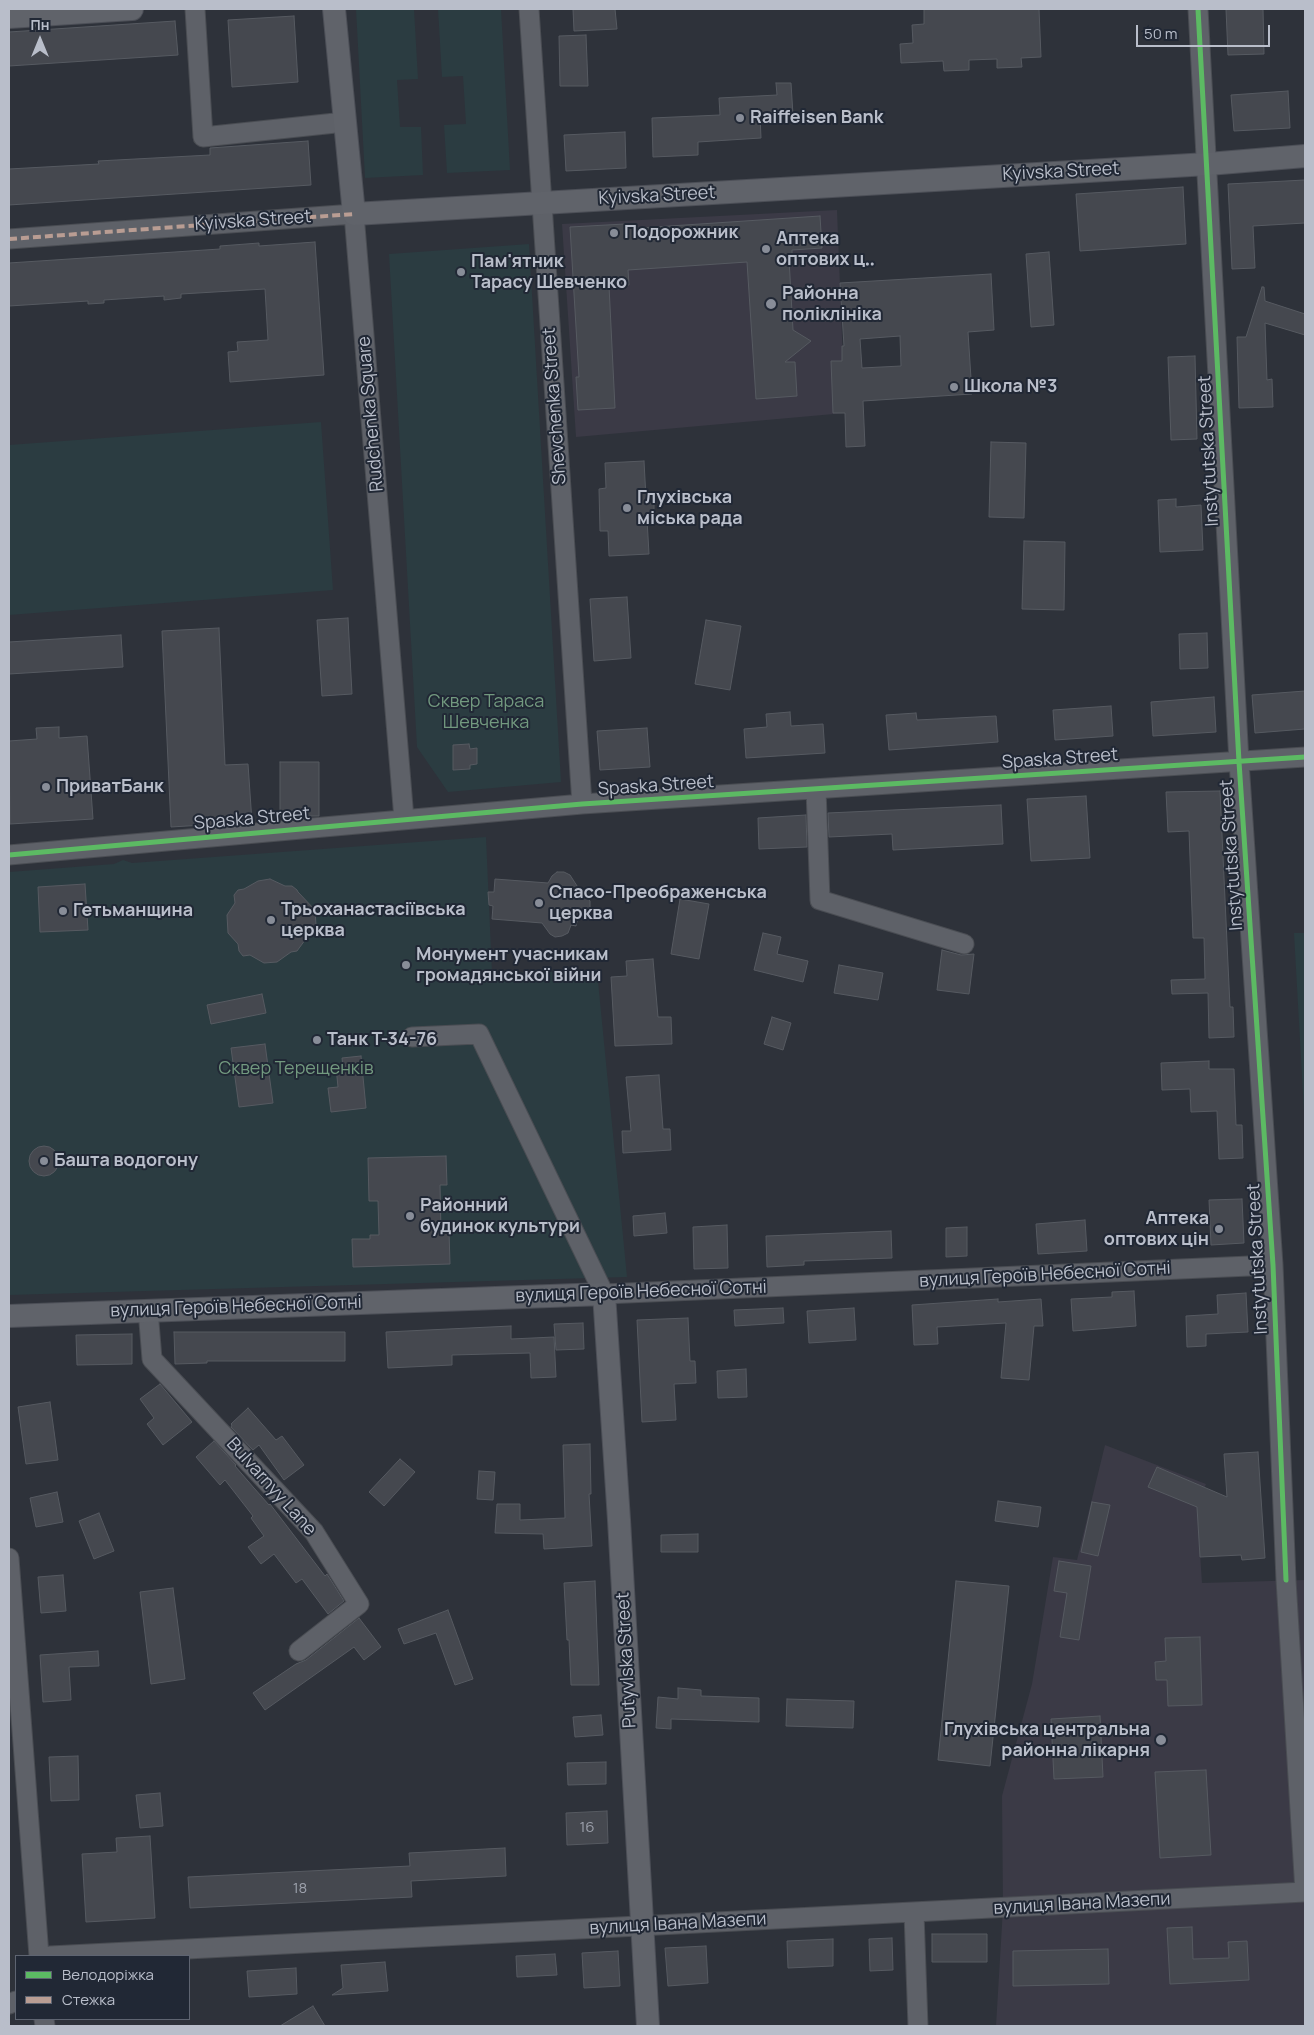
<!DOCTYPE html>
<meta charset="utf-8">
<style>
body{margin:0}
#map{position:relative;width:1314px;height:2035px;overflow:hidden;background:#2e323a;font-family:Manrope,sans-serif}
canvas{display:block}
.frame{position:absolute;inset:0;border:10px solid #b9beca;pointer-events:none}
.legend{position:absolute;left:15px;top:1955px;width:175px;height:65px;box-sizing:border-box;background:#212835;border:1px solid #5e6471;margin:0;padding:6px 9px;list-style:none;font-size:15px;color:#b9beca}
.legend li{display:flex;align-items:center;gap:10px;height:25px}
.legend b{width:25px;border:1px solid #5e6471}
.north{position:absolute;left:15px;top:15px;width:50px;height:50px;-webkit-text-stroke:4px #212835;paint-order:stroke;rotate:0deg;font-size:14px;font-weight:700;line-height:20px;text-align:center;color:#b9beca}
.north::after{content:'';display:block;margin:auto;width:18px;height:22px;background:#b9beca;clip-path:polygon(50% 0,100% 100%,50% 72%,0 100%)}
.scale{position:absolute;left:1136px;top:25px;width:134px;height:22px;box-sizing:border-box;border:2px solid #b9beca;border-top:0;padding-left:6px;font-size:15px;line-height:18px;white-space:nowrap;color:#b9beca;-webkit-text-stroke:4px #212835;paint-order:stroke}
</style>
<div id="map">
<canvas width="1314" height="2035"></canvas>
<div class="frame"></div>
<ul class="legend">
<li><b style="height:6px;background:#5cba63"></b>Велодоріжка</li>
<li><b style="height:6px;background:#b99d93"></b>Стежка</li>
</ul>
<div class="north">Пн</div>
<div class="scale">50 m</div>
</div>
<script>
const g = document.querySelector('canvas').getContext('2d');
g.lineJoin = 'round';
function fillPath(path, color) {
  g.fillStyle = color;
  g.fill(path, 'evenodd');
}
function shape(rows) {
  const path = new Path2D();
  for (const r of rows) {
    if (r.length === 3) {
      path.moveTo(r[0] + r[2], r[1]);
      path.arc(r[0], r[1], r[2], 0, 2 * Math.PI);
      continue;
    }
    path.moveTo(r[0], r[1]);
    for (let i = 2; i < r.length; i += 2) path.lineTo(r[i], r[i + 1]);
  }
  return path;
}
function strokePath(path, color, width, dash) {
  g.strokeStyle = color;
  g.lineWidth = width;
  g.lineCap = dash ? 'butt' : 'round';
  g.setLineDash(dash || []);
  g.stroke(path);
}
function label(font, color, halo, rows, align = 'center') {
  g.font = font + ' Manrope,sans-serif';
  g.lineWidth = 4;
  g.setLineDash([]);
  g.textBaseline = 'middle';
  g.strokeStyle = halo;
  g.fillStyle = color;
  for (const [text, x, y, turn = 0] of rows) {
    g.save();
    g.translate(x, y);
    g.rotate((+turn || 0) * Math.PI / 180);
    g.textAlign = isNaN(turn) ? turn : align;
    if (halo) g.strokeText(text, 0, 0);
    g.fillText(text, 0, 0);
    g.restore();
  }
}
fillPath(shape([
 [837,210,845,413,576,437,562,224],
 [1105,1445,1206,1484,1197,1507,1202,1583,1305,1580,1305,2026,996,2026,1003,1908,1002,1796,1032,1684,1053,1557,1077,1560]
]), '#3b3a46');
fillPath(shape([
 [356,9,414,9,418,79,397,80,400,127,421,127,423,175,365,178],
 [438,9,501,9,510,170,447,173,444,125,466,124,463,76,442,77],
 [529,244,561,782,448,792,417,747,389,254],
 [321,422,333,590,9,615,9,445],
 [486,837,492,973,597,971,627,1277,9,1295,9,872,114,864,123,860,132,863],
 [1294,933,1305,933,1305,1130]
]), '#2b3c41');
const building = shape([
 [573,9,615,9,617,29,574,31,573,9],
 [924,9,1039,9,1041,57,1021,58,1022,67,997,68,997,59,969,60,969,70,944,71,943,61,901,63,900,44,913,43,912,25,924,24,924,9],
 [1226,9,1263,9,1264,54,1228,55,1226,9],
 [294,16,298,82,232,87,228,20,294,16],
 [175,21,178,55,9,66,9,32,175,21],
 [586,35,588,86,560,86,559,36,586,35],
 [776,83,791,83,793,115,760,116,761,138,698,142,698,155,653,157,652,118,720,115,719,98,777,95,776,83],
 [1288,91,1290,128,1234,131,1231,95,1288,91],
 [625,132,626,168,566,171,564,135,625,132],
 [308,141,311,185,9,205,9,169,99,164,98,161,210,155,210,148,308,141],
 [1305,180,1305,223,1253,226,1255,268,1232,269,1228,184,1305,180],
 [1183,187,1186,244,1080,251,1076,194,1183,187],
 [820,216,822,248,792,250,792,259,789,259,793,330,811,341,785,362,795,362,797,396,756,399,747,262,628,270,629,285,609,286,615,408,578,410,576,377,579,377,570,227,625,224,625,229,820,216],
 [315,242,324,375,230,382,228,352,238,351,237,342,268,340,265,289,181,294,181,298,164,300,164,296,104,300,104,303,88,304,88,301,9,306,9,263,220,249,220,246,259,243,259,246,315,242],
 [1049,252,1054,325,1031,327,1026,254,1049,252],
 [991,274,994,330,968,332,972,394,863,401,865,446,846,447,845,413,833,413,831,361,842,361,842,346,844,346,840,283,991,274],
 [900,336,901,366,862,368,860,339,900,336],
 [1262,287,1264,287,1265,301,1305,314,1305,335,1265,323,1267,380,1272,379,1273,407,1239,408,1237,337,1246,337,1262,287],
 [1195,356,1197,439,1171,440,1168,357,1195,356],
 [991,442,1026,443,1024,518,989,517,991,442],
 [644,461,646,498,654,497,654,519,647,519,649,554,609,556,608,531,600,531,599,489,606,488,605,463,644,461],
 [1176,499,1176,507,1201,505,1203,550,1160,552,1158,500,1176,499],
 [1024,541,1065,542,1064,610,1022,609,1024,541],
 [627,597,631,658,594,661,590,599,627,597],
 [348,618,352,694,322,696,317,620,348,618],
 [706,620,741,626,730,690,695,684,706,620],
 [219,628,225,765,248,764,252,822,171,827,162,631,219,628],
 [1207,633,1208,668,1180,669,1179,634,1207,633],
 [121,635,123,667,9,674,9,642,121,635],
 [1305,691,1305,729,1255,733,1252,695,1305,691],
 [1214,697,1216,732,1153,736,1151,702,1214,697],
 [1111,706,1113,736,1055,740,1053,710,1111,706],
 [790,712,791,726,823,724,825,753,746,758,744,729,767,727,766,714,790,712],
 [916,713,917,720,996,716,998,742,889,750,886,715,916,713],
 [59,727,59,738,87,736,93,819,10,824,9,741,37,739,36,728,59,727],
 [647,728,650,767,600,770,597,731,647,728],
 [469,744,470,749,477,748,477,764,470,765,470,769,453,770,453,745,469,744],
 [280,762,319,762,319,816,280,816,280,762],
 [1220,791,1230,1007,1233,1007,1234,1037,1209,1038,1208,993,1172,994,1171,980,1205,979,1204,938,1193,938,1189,831,1168,832,1166,792,1220,791],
 [1086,796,1090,858,1031,861,1027,799,1086,796],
 [1001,805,1003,844,893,850,892,834,829,837,828,813,1001,805],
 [806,815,807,847,759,849,758,818,806,815],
 [557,872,564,872,570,875,579,889,579,892,586,896,590,901,590,908,587,914,577,921,576,926,571,925,568,933,562,936,555,937,550,934,542,923,492,919,493,906,489,905,488,892,494,892,495,879,548,883,552,876,557,872],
 [270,879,285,886,292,886,297,890,298,892,315,910,316,925,297,951,291,952,277,962,264,963,250,955,243,956,239,951,238,944,228,933,227,915,235,903,234,895,238,890,244,889,258,881,270,879],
 [85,884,88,930,40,932,38,887,85,884],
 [680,899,709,904,699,959,671,954,680,899],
 [763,933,781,937,777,954,808,961,803,982,754,970,763,933],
 [942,950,961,955,974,954,969,994,937,990,942,950],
 [653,959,658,1017,671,1017,672,1044,615,1046,611,977,627,976,626,961,653,959],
 [839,965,883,973,878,1000,834,993,839,965],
 [262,994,266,1013,211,1024,207,1005,262,994],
 [772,1017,791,1023,783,1050,764,1044,772,1017],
 [265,1044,273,1103,239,1107,231,1048,265,1044],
 [361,1056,366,1108,331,1112,328,1088,338,1087,336,1067,343,1067,342,1058,361,1056],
 [1209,1061,1209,1069,1234,1069,1236,1125,1242,1125,1243,1158,1219,1159,1217,1111,1191,1112,1190,1089,1162,1090,1161,1063,1209,1061],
 [659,1075,663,1129,670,1129,671,1150,623,1153,622,1131,631,1131,626,1077,659,1075],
 [44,1161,15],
 [446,1156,447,1185,440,1185,441,1232,449,1232,450,1264,353,1267,352,1239,370,1239,370,1235,379,1235,378,1201,369,1201,368,1158,446,1156],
 [1242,1199,1244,1243,1211,1245,1209,1200,1242,1199],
 [665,1213,667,1233,634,1236,633,1216,665,1213],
 [1085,1220,1087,1251,1038,1254,1036,1224,1085,1220],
 [727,1225,728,1268,694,1269,693,1227,727,1225],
 [967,1227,967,1256,946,1257,946,1228,967,1227],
 [891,1231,892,1258,804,1261,804,1265,767,1267,766,1236,891,1231],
 [1134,1291,1136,1326,1073,1331,1071,1299,1112,1297,1112,1292,1134,1291],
 [1246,1293,1248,1332,1206,1334,1206,1346,1187,1347,1186,1316,1218,1314,1217,1295,1246,1293],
 [998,1299,998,1302,1041,1299,1043,1326,1034,1326,1029,1380,1001,1378,1006,1323,937,1327,938,1344,914,1345,912,1305,998,1299],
 [783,1308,784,1323,735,1326,734,1310,783,1308],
 [854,1308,856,1340,809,1343,807,1311,854,1308],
 [688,1318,690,1361,695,1361,696,1383,674,1384,676,1420,642,1422,637,1320,688,1318],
 [583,1323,584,1349,556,1350,554,1324,583,1323],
 [511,1326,511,1339,554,1337,556,1377,531,1378,530,1353,452,1355,452,1365,388,1368,386,1332,511,1326],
 [174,1332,345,1332,345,1361,207,1361,207,1363,175,1364,174,1332],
 [132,1334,132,1364,77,1365,76,1335,132,1334],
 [746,1369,747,1397,718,1398,717,1371,746,1369],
 [160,1384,192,1422,163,1445,147,1424,154,1418,140,1399,160,1384],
 [50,1402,58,1460,26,1464,18,1407,50,1402],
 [248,1408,276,1440,282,1436,304,1465,284,1480,259,1445,253,1450,231,1427,232,1425,231,1424,248,1408],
 [214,1441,236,1465,235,1466,254,1488,269,1505,270,1504,325,1576,327,1574,344,1601,328,1614,302,1579,296,1583,274,1554,261,1564,248,1547,264,1536,251,1518,253,1516,225,1480,220,1485,196,1457,214,1441],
 [590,1444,591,1494,589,1494,592,1546,544,1549,543,1534,495,1533,497,1504,520,1504,520,1520,565,1518,563,1445,590,1444],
 [1258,1452,1265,1558,1242,1560,1241,1555,1200,1557,1197,1507,1148,1487,1157,1467,1227,1497,1224,1454,1258,1452],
 [400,1459,415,1472,384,1506,369,1492,400,1459],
 [479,1471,495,1472,493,1500,477,1499,479,1471],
 [57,1492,63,1522,36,1527,30,1498,57,1492],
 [998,1501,1041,1507,1038,1527,995,1521,998,1501],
 [1092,1502,1110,1505,1098,1556,1081,1552,1092,1502],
 [99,1513,114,1551,94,1559,79,1521,99,1513],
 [698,1534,698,1552,661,1552,661,1535,698,1534],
 [1059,1561,1091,1566,1079,1640,1060,1637,1067,1593,1054,1591,1059,1561],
 [63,1575,66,1611,41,1613,38,1577,63,1575],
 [595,1581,599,1685,571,1685,569,1640,567,1640,564,1583,595,1581],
 [956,1581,1009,1586,990,1766,938,1760,956,1581],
 [173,1588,185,1679,151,1684,140,1592,173,1588],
 [448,1610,473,1679,455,1685,436,1633,404,1644,398,1629,448,1610],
 [359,1618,381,1647,364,1660,354,1647,265,1710,253,1693,296,1664,306,1660,359,1618],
 [1200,1637,1202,1705,1168,1706,1167,1680,1156,1680,1155,1662,1166,1661,1165,1638,1200,1637],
 [98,1651,99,1666,69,1667,71,1700,43,1702,40,1655,98,1651],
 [678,1688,701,1690,701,1696,759,1698,759,1722,671,1719,671,1729,656,1728,658,1697,678,1699,678,1688],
 [787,1699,854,1701,853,1728,786,1726,787,1699],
 [601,1715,603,1735,575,1737,573,1717,601,1715],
 [1100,1716,1103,1777,1054,1779,1051,1719,1100,1716],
 [78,1756,79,1800,51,1801,49,1757,78,1756],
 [606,1762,606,1784,568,1785,567,1763,606,1762],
 [1206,1770,1211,1855,1160,1858,1155,1772,1206,1770],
 [160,1793,163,1826,140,1828,136,1795,160,1793],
 [607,1811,608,1843,567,1845,566,1813,607,1811],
 [150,1836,155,1918,86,1922,82,1854,117,1852,116,1838,150,1836],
 [505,1848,506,1876,411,1881,412,1897,190,1908,188,1877,410,1866,409,1853,505,1848],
 [1192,1927,1193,1959,1229,1958,1228,1942,1247,1941,1249,1980,1170,1984,1167,1928,1192,1927],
 [932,1934,987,1934,987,1962,932,1962,932,1934],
 [892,1938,893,1970,870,1971,869,1939,892,1938],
 [833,1939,833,1966,788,1968,787,1941,833,1939],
 [706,1946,708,1983,668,1986,665,1948,706,1946],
 [1108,1949,1109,1984,1013,1986,1013,1951,1108,1949],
 [618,1951,620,1986,584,1988,582,1953,618,1951],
 [555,1954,557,1975,517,1977,516,1956,555,1954],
 [385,1962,388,1991,332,1995,343,1988,341,1965,385,1962],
 [296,1968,297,1994,249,1997,247,1971,296,1968],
 [313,2006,325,2026,280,2026,313,2006]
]);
fillPath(building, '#45484f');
strokePath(building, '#565a61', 1);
const minor = shape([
 [195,9,203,137,345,122],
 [529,9,582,804],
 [1198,9,1239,762,1273,1265,1286,1580,1305,1892],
 [9,239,354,214,404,819],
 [816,789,820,900,964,944],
 [9,855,582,804,1305,757],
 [412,1037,479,1034,604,1294,1273,1265],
 [148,1310,152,1359,314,1532,359,1604,299,1651],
 [9,1558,39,1956],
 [914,1913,918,2026],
 [50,1956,1305,1892],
 [9,2004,16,2001],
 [44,2019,45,2026]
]);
const major = shape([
 [334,9,354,214,1208,164,1305,156],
 [9,17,132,9],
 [9,1316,604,1294,619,1520,648,2026]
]);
strokePath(minor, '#4a4d53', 21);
strokePath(major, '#4c4f57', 24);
strokePath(minor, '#5e6168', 19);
strokePath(major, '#60636a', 22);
strokePath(shape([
 [9,239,354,214]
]), '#b99d93', 4, [8, 4]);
strokePath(shape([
 [1198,9,1239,762,1273,1265,1286,1580],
 [9,855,582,804,1305,757]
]), '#5cba63', 5);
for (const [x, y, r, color] of [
 [740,118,5,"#888d98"],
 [614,233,5,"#888d98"],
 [766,249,5,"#888d98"],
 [461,272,5,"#888d98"],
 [771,304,6,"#888d98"],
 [954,387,5,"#888d98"],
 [627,508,5,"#888d98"],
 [46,787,5,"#888d98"],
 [539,903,5,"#888d98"],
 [63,911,5,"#888d98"],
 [271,920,5,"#888d98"],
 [406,965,5,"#888d98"],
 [317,1040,5,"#888d98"],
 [44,1161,5,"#888d98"],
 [410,1216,5,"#888d98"],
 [1219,1229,5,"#888d98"],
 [1161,1740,6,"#888d98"]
]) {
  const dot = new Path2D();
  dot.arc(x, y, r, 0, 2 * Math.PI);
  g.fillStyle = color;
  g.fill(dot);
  strokePath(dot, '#212835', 2);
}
label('15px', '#9ca0ab', null, [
 ["16",587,1828],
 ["18",300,1889]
]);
label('bold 18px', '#b9beca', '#212835', [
 ["Raiffeisen Bank",750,118],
 ["Подорожник",624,233],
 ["Аптека",776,239],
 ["оптових ц‥",776,260],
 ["Пам'ятник",471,262],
 ["Тарасу Шевченко",471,283],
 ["Районна",782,294],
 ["поліклініка",782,315],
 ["Школа №3",964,387],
 ["Глухівська",637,498],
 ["міська рада",637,519],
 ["ПриватБанк",56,787],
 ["Спасо-Преображенська",549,893],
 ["церква",549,914],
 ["Трьоханастасіївська",281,910],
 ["церква",281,931],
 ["Гетьманщина",73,911],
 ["Монумент учасникам",416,955],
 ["громадянської війни",416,976],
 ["Танк Т-34-76",327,1040],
 ["Башта водогону",54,1161],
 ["Районний",420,1206],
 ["будинок культури",420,1227],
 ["Аптека",1209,1219,"right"],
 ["оптових цін",1209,1240,"right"],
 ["Глухівська центральна",1150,1730,"right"],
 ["районна лікарня",1150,1751,"right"]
], 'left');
label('18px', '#b9beca', '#212835', [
 ["Kyivska Street",1061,172,-3],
 ["Kyivska Street",657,196,-3],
 ["Kyivska Street",253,221,-4],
 ["Shevchenka Street",555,406,-94],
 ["Rudchenka Square",371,414,-95],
 ["Instytutska Street",1209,451,-93],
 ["Spaska Street",1060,759,-4],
 ["Spaska Street",656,786,-4],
 ["Spaska Street",252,819,-5],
 ["Instytutska Street",1232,855,-94],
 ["Instytutska Street",1258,1259,-93],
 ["вулиця Героїв Небесної Сотні",1045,1275,-3],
 ["вулиця Героїв Небесної Сотні",641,1292,-2],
 ["вулиця Героїв Небесної Сотні",236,1307,-2],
 ["Bulvarnyy Lane",271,1487,48],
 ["Putyvlska Street",627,1660,-93],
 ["вулиця Івана Мазепи",1082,1904,-3],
 ["вулиця Івана Мазепи",678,1924,-3]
]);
label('18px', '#72997f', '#212835', [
 ["Сквер Тараса",486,702],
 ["Шевченка",486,723],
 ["Сквер Терещенків",296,1069]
]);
</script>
